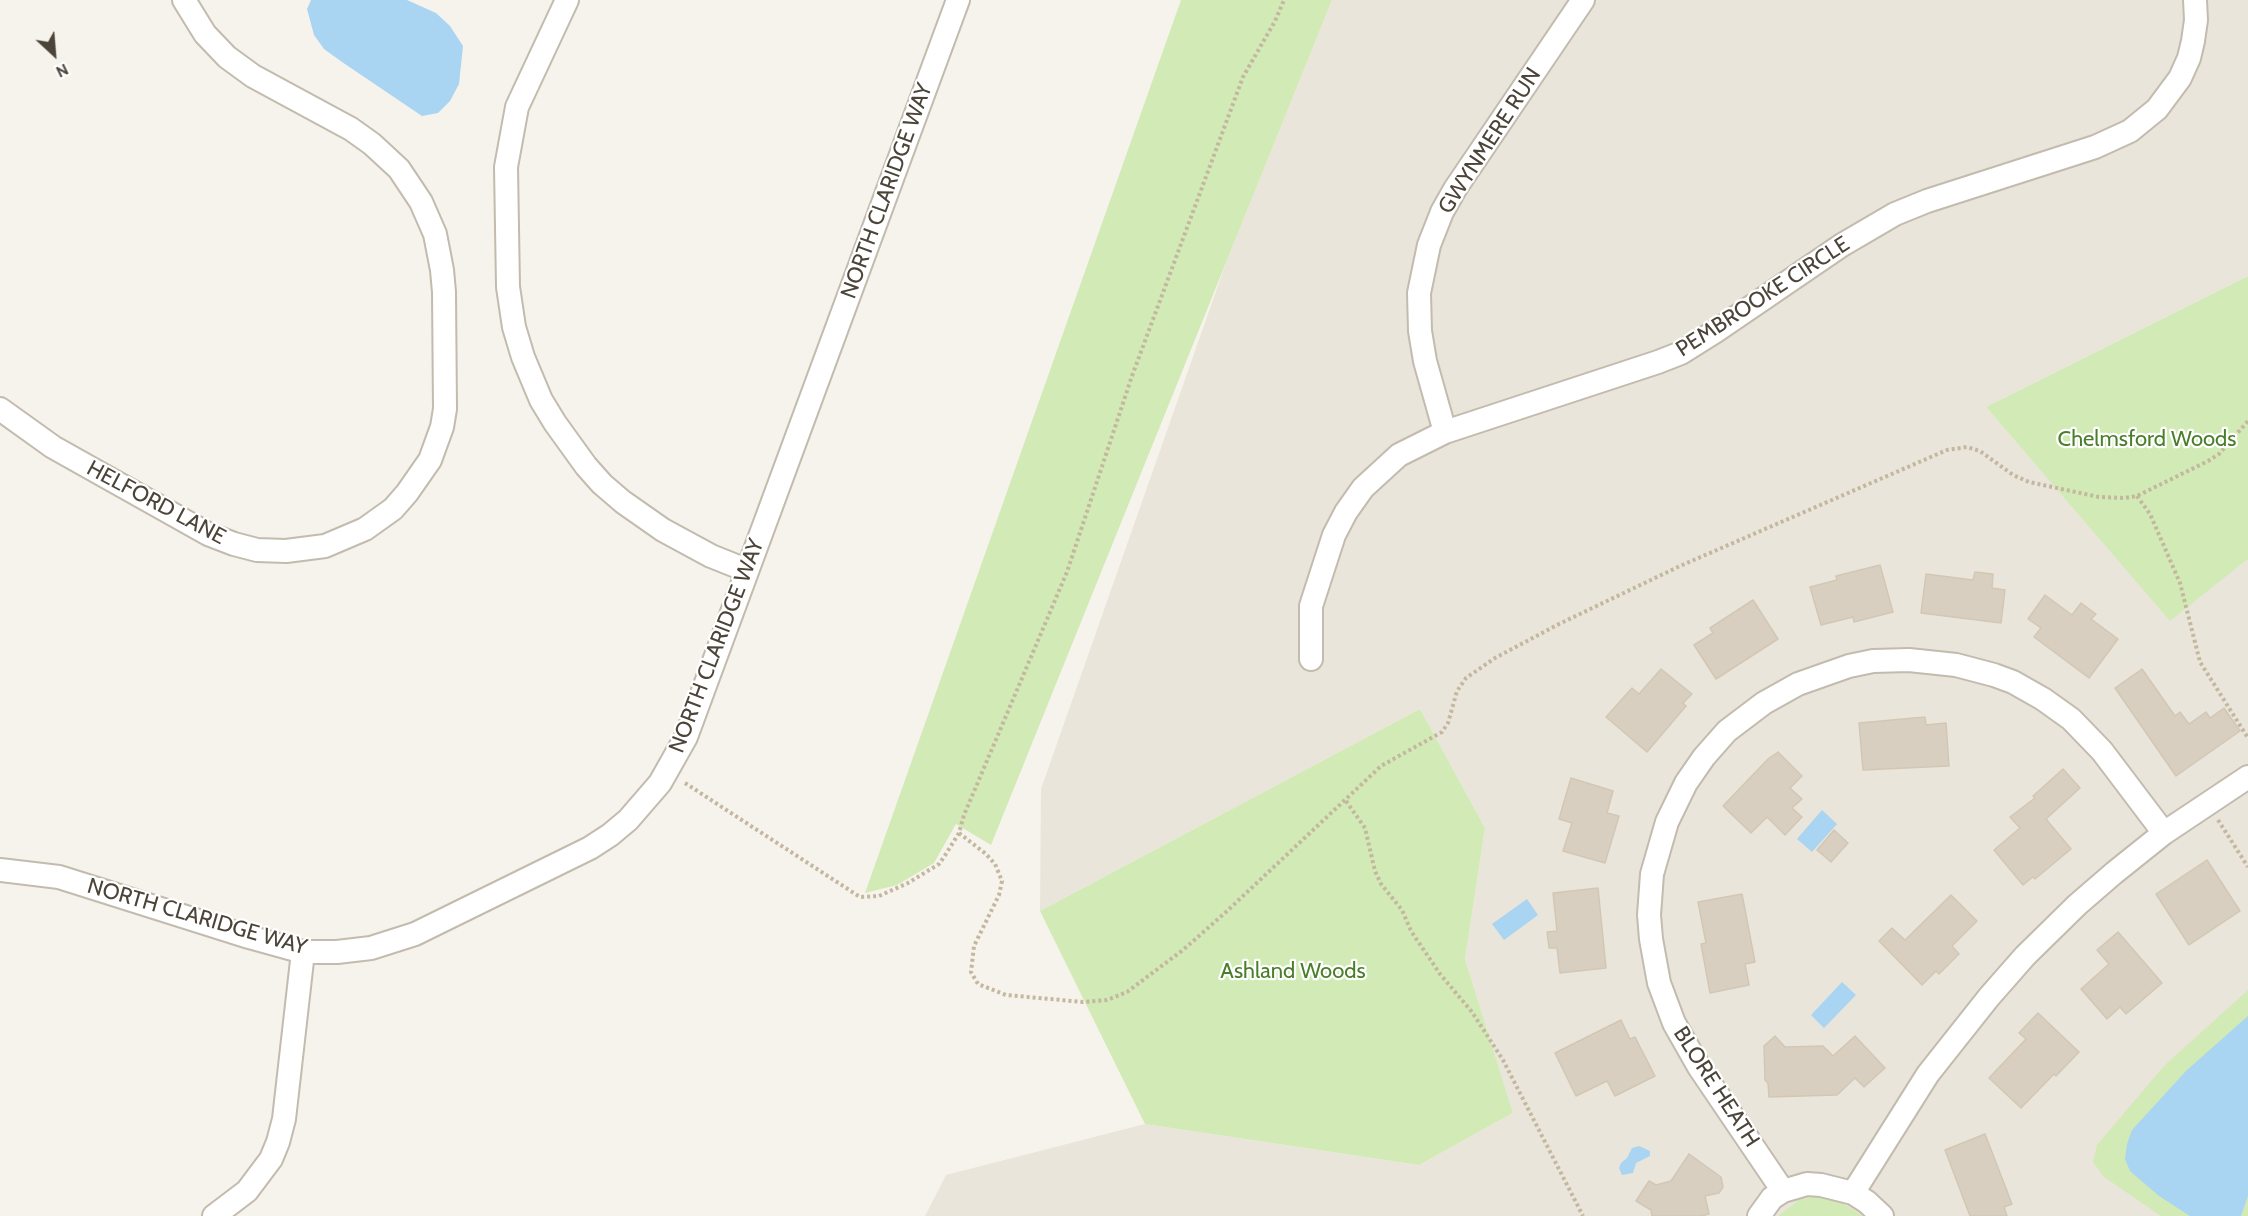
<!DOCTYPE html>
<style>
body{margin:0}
#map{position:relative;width:2248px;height:1216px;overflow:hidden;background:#f6f3ec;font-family:Cabin,sans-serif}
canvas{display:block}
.north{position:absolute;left:24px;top:24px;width:60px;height:60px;-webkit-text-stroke:4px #fff;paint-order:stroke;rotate:154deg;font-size:16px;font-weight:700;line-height:24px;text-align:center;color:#4b4439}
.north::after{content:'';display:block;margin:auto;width:21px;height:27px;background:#4b4439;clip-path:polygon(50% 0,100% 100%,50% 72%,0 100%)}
</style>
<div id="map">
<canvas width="2248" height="1216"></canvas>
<div class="north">N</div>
</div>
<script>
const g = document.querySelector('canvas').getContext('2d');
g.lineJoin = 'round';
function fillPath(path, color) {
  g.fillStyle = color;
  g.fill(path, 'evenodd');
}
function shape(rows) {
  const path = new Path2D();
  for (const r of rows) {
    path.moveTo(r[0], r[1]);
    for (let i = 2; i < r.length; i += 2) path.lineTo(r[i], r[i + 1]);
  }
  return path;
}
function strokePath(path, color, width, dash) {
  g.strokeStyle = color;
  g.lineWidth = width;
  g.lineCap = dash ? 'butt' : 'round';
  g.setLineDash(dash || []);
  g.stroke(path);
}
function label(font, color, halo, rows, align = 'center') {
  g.font = font + ' Cabin,sans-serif';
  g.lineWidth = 4.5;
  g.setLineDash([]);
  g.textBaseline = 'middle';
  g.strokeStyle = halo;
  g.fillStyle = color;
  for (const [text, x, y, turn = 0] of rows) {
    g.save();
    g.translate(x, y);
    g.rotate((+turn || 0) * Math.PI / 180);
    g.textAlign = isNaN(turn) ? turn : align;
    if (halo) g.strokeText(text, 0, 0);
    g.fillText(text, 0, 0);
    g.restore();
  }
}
fillPath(shape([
 [1332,0,2248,0,2248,276,1986,407,2170,620,2248,559,2248,1216,925,1216,946,1175,1145,1124,1419,1165,1513,1113,1465,959,1485,828,1420,709,1040,911,1041,789,1227,260]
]), '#eae5da');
fillPath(shape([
 [1181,0,1332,0,991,845,956,824,934,863,897,885,865,893],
 [2248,276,2248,559,2170,621,1986,407],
 [1420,709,1485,828,1465,959,1513,1113,1419,1165,1145,1124,1040,911],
 [2248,990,2248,1216,2161,1216,2104,1177,2093,1162,2097,1145,2165,1065],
 [1818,1196,1839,1201,1863,1216,1778,1216,1799,1200]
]), '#d2eab5');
fillPath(shape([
 [311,0,407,0,436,13,450,26,463,46,459,84,450,101,438,113,422,116,342,62,324,49,314,35,307,9],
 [1822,810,1837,824,1812,852,1797,839],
 [1527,899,1538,915,1504,940,1492,924],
 [1842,982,1856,995,1824,1028,1811,1015],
 [2248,1016,2248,1196,2241,1216,2190,1216,2159,1196,2130,1171,2125,1159,2127,1144,2132,1130,2186,1071],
 [1639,1146,1650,1151,1650,1156,1636,1163,1633,1173,1622,1175,1619,1168,1621,1163,1627,1158,1632,1148]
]), '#a9d4f2');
const building = shape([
 [1880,565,1893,612,1854,622,1853,617,1821,625,1810,587,1837,580,1836,576,1880,565],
 [1975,572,1993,574,1992,588,2005,590,2001,623,1921,613,1926,574,1973,580,1975,572],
 [2045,595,2072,615,2081,603,2096,614,2091,619,2118,639,2089,678,2034,637,2041,628,2028,619,2045,595],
 [1753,600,1778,639,1716,679,1694,645,1713,633,1710,628,1753,600],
 [1661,669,1692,694,1683,703,1686,706,1647,752,1606,717,1632,688,1639,694,1661,669],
 [2142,669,2175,716,2180,712,2189,724,2206,712,2210,718,2224,708,2240,731,2176,776,2115,688,2142,669],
 [1925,717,1926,725,1946,723,1949,766,1863,770,1859,723,1925,717],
 [1778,752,1802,776,1790,788,1802,799,1792,808,1802,817,1785,835,1767,817,1751,833,1723,806,1768,759,1778,752],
 [2063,769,2080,788,2046,819,2071,849,2035,879,2033,877,2023,885,1994,850,2020,828,2010,817,2035,798,2033,796,2063,769],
 [1571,778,1613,791,1607,813,1619,816,1605,863,1563,851,1572,823,1559,819,1571,778],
 [1834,830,1848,843,1831,862,1817,850,1834,830],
 [2207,860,2240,911,2189,945,2156,894,2207,860],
 [1598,888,1606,968,1560,973,1557,948,1549,948,1547,932,1557,931,1553,893,1598,888],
 [1742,894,1755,962,1745,964,1749,985,1710,993,1701,944,1706,943,1698,902,1742,894],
 [1951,895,1977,921,1952,946,1959,954,1939,974,1936,971,1922,985,1879,941,1892,928,1905,940,1951,895],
 [2118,932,2162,983,2126,1014,2120,1007,2107,1019,2081,989,2109,964,2097,950,2118,932],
 [2038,1013,2079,1052,2056,1076,2054,1074,2021,1108,1989,1078,2026,1039,2019,1033,2038,1013],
 [1621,1020,1630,1039,1635,1037,1655,1076,1615,1096,1607,1081,1576,1096,1555,1053,1621,1020],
 [1775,1036,1785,1047,1823,1046,1833,1056,1855,1036,1885,1068,1864,1087,1855,1078,1837,1095,1769,1097,1768,1083,1765,1080,1764,1046,1775,1036],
 [1985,1134,2012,1204,2004,1207,2007,1216,1970,1216,1945,1150,1985,1134],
 [1689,1154,1721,1177,1723,1187,1719,1193,1705,1196,1709,1214,1701,1216,1652,1216,1651,1210,1636,1201,1649,1181,1656,1185,1671,1181,1689,1154]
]);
fillPath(building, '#d8cfc1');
strokePath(building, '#d3c7b4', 1.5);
const minor = shape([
 [567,0,517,107,506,167,508,287,514,327,523,357,541,400,555,423,586,466,602,484,623,502,663,530,711,556,746,570],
 [0,409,53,447,208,534,234,544,257,550,286,551,325,546,365,529,393,509,407,493,430,460,442,427,445,409,444,292,442,270,435,234,421,202,399,169,372,144,351,129,253,76,227,57,205,34,184,0],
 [1445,432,1425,361,1420,331,1419,293,1429,245,1442,212,1455,189,1583,0],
 [1311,659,1311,606,1334,535,1346,512,1363,488,1399,455,1445,432,1658,362,1681,353,1716,331,1842,245,1895,214,1927,201,2095,147,2130,131,2157,109,2180,78,2189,58,2193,41,2196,20,2195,0],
 [0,870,59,877,249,937,303,952,337,952,371,948,415,934,590,848,610,835,628,820,660,783,686,737,958,0],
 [1783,1191,1699,1067,1674,1023,1659,983,1651,939,1649,915,1652,874,1667,822,1686,783,1704,757,1727,731,1764,703,1798,684,1849,666,1873,661,1909,660,1956,665,1994,675,2013,682,2043,699,2071,719,2102,751,2164,833],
 [1853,1193,1928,1074,1989,997,2025,956,2077,905,2114,873,2164,833,2248,777],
 [214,1216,247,1191,271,1159,278,1142,284,1119,303,952],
 [1759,1216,1772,1198,1783,1191,1807,1184,1821,1185,1853,1193,1867,1202,1882,1216]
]);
strokePath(minor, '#c2bbae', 26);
strokePath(shape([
 [2137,496,2150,514,2180,583,2200,662,2248,738],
 [685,783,860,897,879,896,908,883,939,864,944,857,959,833,964,815,1067,572,1132,376,1243,77,1275,21,1284,0],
 [1346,801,1365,828,1375,871,1381,884,1402,910,1411,931,1440,974,1472,1012,1503,1060,1583,1216],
 [2218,820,2248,867],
 [959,833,986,854,995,864,1002,881,999,895,974,946,971,972,978,984,1006,995,1083,1002,1107,1000,1127,992,1183,950,1226,912,1381,766,1442,732,1448,723,1457,691,1466,678,1495,658,1559,624,1680,566,1947,450,1967,447,1980,451,2013,475,2029,482,2099,497,2125,498,2137,496,2208,461,2219,454,2248,421]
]), '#c4b79f', 4, [3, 3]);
strokePath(minor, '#fff', 22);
label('22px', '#4b4439', '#fff', [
 ["GWYNMERE RUN",1490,141,-57],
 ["NORTH CLARIDGE WAY",887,191,-70],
 ["PEMBROOKE CIRCLE",1763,297,-33],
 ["HELFORD LANE",156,503,28],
 ["NORTH CLARIDGE WAY",717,646,-69],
 ["NORTH CLARIDGE WAY",197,917,16],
 ["BLORE HEATH",1716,1087,57]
]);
label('22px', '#4a7f2a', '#fff', [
 ["Chelmsford Woods",2147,440],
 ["Ashland Woods",1293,972]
]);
</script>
